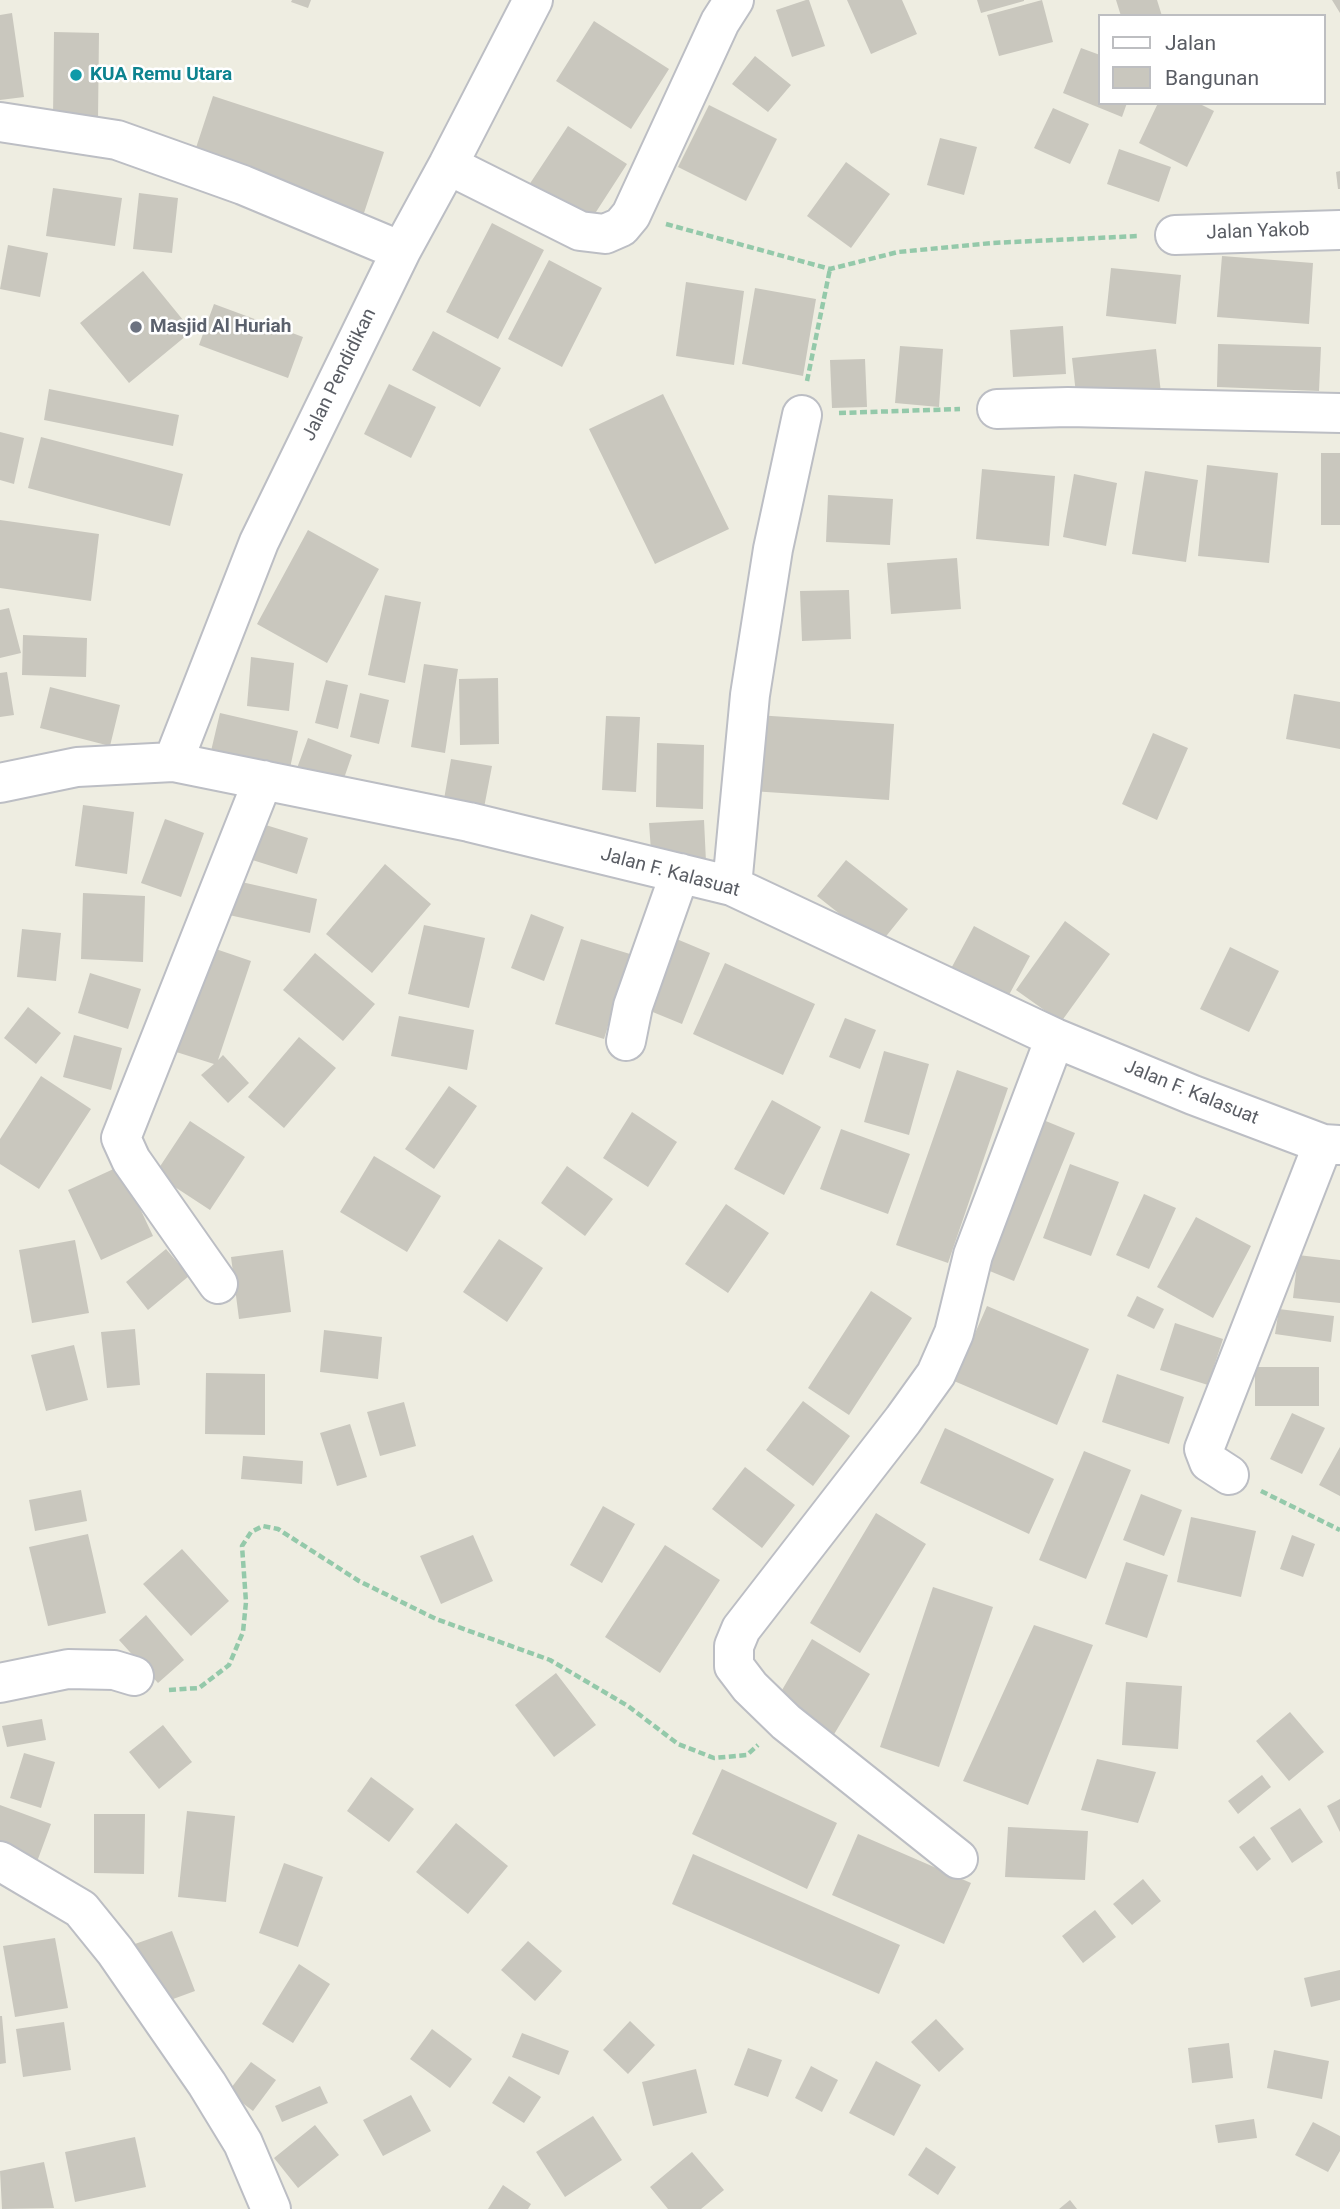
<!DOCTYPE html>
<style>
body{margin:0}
#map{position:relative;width:1340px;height:2209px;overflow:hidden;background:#eeede1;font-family:Roboto,sans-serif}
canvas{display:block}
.legend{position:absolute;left:1098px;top:14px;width:228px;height:91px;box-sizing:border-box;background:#fff;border:2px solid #bdbec1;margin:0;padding:9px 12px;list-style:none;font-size:21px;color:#5a5d64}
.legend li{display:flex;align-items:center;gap:14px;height:35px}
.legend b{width:35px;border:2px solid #bdbec1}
</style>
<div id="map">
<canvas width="1340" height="2209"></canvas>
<ul class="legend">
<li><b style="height:9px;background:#fff"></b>Jalan</li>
<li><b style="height:19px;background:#c9c7be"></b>Bangunan</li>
</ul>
</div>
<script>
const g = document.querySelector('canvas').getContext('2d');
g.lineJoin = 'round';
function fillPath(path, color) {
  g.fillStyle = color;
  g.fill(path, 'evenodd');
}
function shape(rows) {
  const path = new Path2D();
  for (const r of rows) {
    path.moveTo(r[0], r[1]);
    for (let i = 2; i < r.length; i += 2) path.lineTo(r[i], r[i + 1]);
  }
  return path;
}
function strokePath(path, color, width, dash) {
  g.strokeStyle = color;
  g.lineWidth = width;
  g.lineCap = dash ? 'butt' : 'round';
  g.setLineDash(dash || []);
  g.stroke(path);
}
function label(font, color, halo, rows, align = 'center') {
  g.font = font + ' Roboto,sans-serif';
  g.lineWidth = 5;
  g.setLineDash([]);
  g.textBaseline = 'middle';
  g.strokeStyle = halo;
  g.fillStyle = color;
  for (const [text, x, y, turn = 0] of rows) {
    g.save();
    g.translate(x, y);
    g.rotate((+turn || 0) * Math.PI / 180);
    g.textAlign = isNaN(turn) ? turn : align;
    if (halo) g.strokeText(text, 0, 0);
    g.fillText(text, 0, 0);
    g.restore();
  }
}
fillPath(shape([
 [292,0,311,0,308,8,291,2],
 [806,0,809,0,825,46,792,57,776,10],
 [847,0,902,0,917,34,871,54],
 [977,0,1024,0,1024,1,981,13],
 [1042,0,1053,42,999,56,987,15],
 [1116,0,1157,0,1162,16,1121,16],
 [1332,0,1340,0,1340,13],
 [12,13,24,97,0,100,0,15],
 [594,21,669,69,631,129,556,81],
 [54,32,99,33,98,119,53,118],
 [1081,48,1100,55,1100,103,1127,103,1122,117,1063,93],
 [755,56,791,85,768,112,732,84],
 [213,96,384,152,363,216,192,160],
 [1158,103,1198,103,1214,111,1187,167,1139,143],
 [709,105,777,139,746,201,678,167],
 [1053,108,1089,124,1070,164,1034,148],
 [568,126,627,164,585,229,525,191],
 [940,138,977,147,964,195,927,185],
 [1119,149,1171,167,1159,202,1107,184],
 [846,162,890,194,851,248,807,216],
 [1340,171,1340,189,1338,189,1336,172],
 [53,188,122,198,115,246,46,236],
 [139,193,178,198,172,253,133,249],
 [492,223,544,250,498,339,446,312],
 [8,245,48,253,40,297,0,289],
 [1222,256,1313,263,1309,324,1217,317],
 [549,260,602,288,562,367,508,339],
 [1111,268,1181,275,1176,324,1106,316],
 [143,271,192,331,129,383,80,323],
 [686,282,744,291,734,365,676,356],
 [755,288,816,299,803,376,742,364],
 [214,304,303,337,288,378,199,345],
 [1063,326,1066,374,1013,377,1010,330],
 [433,331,501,368,480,407,412,370],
 [1218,344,1321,347,1319,391,1217,387],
 [900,346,943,349,939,407,895,403],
 [1156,349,1161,393,1077,403,1072,358],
 [865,359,867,407,832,408,830,360],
 [389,384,436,407,411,458,364,434],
 [49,389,179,415,173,446,44,420],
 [663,394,729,529,655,564,589,429],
 [0,432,24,438,14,484,0,480],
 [41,437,183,474,170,526,28,488],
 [1321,453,1340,453,1340,525,1321,525],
 [1207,465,1278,473,1269,563,1198,556],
 [982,469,1055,476,1049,546,976,539],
 [1145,471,1198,480,1186,562,1132,554],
 [1074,474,1117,483,1106,546,1063,537],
 [828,495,893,499,890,545,826,542],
 [0,520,99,534,91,601,0,588],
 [308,530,379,569,327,663,257,624],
 [957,558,961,609,891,614,887,563],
 [849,590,851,639,802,641,800,591],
 [385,595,421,602,405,683,368,675],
 [9,608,21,653,0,658,0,610],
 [23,635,87,638,86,677,22,675],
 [251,657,294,663,289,711,247,706],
 [424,664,458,669,445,753,411,747],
 [7,672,14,715,0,717,0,673],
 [498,678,499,744,460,745,459,679],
 [326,680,348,685,338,729,315,723],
 [50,687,120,705,110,746,40,728],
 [360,693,389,700,379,744,350,737],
 [1294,694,1340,702,1340,749,1286,739],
 [220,713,298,731,290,768,211,751],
 [756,715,894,724,889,800,751,791],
 [606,716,640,717,636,792,602,790],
 [1153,733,1188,748,1157,820,1122,804],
 [308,738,352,755,341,787,296,771],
 [657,743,704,745,703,809,656,807],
 [451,759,492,766,483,813,443,805],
 [83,805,134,812,127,874,75,866],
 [165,819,204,833,181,897,141,883],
 [704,820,706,862,652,865,649,823],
 [256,822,308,838,297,874,246,858],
 [846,860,908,909,879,945,817,896],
 [385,864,431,904,372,973,326,934],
 [237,881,317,899,310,933,229,915],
 [83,893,145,896,143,962,81,959],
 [531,914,564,927,544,981,511,968],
 [1065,921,1110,954,1061,1022,1016,990],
 [424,925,485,938,469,1008,408,994],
 [974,926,1030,956,1003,1006,947,976],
 [22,929,61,933,56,981,17,977],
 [667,935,710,953,682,1024,638,1006],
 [581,939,630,954,604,1039,555,1024],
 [204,945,251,961,218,1060,223,1055,249,1083,228,1103,201,1075,214,1064,170,1050],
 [1230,947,1279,971,1249,1032,1200,1009],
 [315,953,375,1004,343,1041,283,990],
 [725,963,815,1004,783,1075,693,1034],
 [90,973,141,989,128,1029,78,1013],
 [28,1007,61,1033,36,1064,4,1038],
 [399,1016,474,1030,467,1070,391,1056],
 [845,1018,876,1030,860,1069,829,1057],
 [74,1035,122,1048,111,1090,63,1077],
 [299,1037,336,1068,284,1128,248,1097],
 [884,1051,929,1064,909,1135,864,1122],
 [957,1070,1008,1088,948,1263,896,1245],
 [41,1076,91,1109,39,1189,0,1164,0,1139],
 [449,1086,477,1106,434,1169,405,1149],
 [772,1100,821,1127,784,1195,734,1169],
 [632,1112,677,1142,648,1187,603,1158],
 [1036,1117,1075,1133,1014,1281,975,1265],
 [190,1121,245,1157,210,1210,155,1174],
 [841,1129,910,1154,888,1214,820,1189],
 [374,1156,441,1196,407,1252,340,1212],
 [1070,1164,1119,1182,1091,1256,1043,1238],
 [120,1166,153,1236,101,1260,68,1190],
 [567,1166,613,1199,585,1236,541,1203],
 [1144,1194,1176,1208,1149,1269,1116,1255],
 [726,1204,769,1233,728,1293,685,1264],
 [1196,1217,1251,1246,1213,1318,1157,1287],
 [499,1239,543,1268,507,1322,463,1292],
 [75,1240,89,1313,32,1323,19,1250],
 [166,1249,189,1276,148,1310,126,1282],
 [283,1250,291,1312,239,1319,231,1257],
 [1298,1255,1340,1260,1340,1303,1293,1298],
 [871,1291,912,1318,849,1415,808,1388],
 [1137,1296,1164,1309,1154,1329,1127,1316],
 [987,1306,1089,1349,1057,1425,954,1381],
 [1279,1309,1334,1316,1331,1342,1275,1334],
 [1175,1323,1223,1339,1208,1385,1160,1370],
 [135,1329,140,1385,107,1388,101,1332],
 [324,1330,382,1337,378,1379,320,1372],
 [74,1345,88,1400,46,1411,31,1355],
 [1255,1367,1319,1367,1319,1406,1255,1406],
 [206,1373,265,1374,265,1435,205,1434],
 [1117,1374,1184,1397,1169,1444,1102,1422],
 [803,1401,850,1436,813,1486,766,1450],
 [404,1402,416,1446,380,1456,367,1412],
 [1292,1413,1325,1428,1302,1474,1270,1459],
 [350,1424,367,1477,337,1486,320,1433],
 [945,1428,1054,1479,1029,1534,920,1483],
 [1340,1447,1340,1496,1319,1485],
 [1084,1451,1131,1470,1086,1579,1039,1560],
 [243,1456,303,1461,302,1484,241,1479],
 [745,1467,795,1505,762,1548,712,1509],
 [81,1490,87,1521,35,1531,29,1500],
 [1141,1494,1182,1510,1164,1556,1123,1540],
 [603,1506,635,1524,602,1583,570,1565],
 [876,1513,926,1544,860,1653,810,1623],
 [1191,1517,1256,1531,1241,1597,1177,1582],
 [88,1534,106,1613,48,1626,29,1547],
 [473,1535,493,1581,441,1604,420,1556],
 [1292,1535,1315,1544,1303,1577,1280,1569],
 [665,1545,720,1580,660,1673,605,1637],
 [182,1549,229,1601,191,1636,143,1584],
 [1126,1562,1168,1575,1147,1638,1105,1624],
 [933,1587,993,1607,939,1767,880,1747],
 [146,1615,184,1660,158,1683,119,1640],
 [1034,1625,1093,1645,1028,1805,963,1781],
 [812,1639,870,1674,833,1736,775,1702],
 [556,1673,596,1725,554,1757,515,1705],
 [1126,1682,1182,1686,1178,1749,1122,1745],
 [1290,1712,1324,1752,1289,1781,1256,1741],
 [42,1719,46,1740,7,1747,2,1726],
 [163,1725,192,1762,159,1789,129,1752],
 [24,1753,55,1762,41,1808,10,1798],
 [1097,1759,1156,1772,1138,1823,1081,1810],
 [722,1769,837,1823,807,1889,692,1834],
 [1262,1775,1271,1787,1238,1814,1228,1801],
 [371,1777,414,1809,389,1842,347,1811],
 [1340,1799,1340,1832,1327,1806],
 [0,1805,51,1824,35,1867,0,1855],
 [1300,1808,1323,1842,1292,1863,1270,1828],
 [187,1811,235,1816,226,1902,178,1897],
 [94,1814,145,1814,144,1874,94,1873],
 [456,1823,508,1866,468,1914,416,1872],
 [1008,1827,1088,1831,1085,1880,1005,1877],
 [858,1834,971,1883,944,1944,832,1895],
 [1254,1836,1271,1859,1257,1871,1239,1847],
 [693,1854,900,1945,879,1994,672,1904],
 [284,1863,323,1877,298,1947,259,1933],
 [1143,1879,1161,1901,1132,1925,1113,1904],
 [1095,1910,1116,1937,1083,1963,1062,1936],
 [172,1931,195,1991,154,2006,132,1945],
 [55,1938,68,2008,15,2017,3,1946],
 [528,1941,562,1971,535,2001,501,1970],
 [299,1964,330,1984,293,2043,262,2024],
 [1340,1970,1340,2000,1311,2007,1304,1978],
 [0,2016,2,2016,6,2063,0,2064],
 [936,2019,964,2049,939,2072,911,2042],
 [630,2021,655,2045,628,2074,603,2050],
 [64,2022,71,2070,23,2077,16,2029],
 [432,2029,472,2059,450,2088,410,2059],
 [522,2033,569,2051,559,2075,512,2057],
 [1229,2043,1233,2078,1192,2083,1188,2048],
 [748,2048,782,2060,768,2097,734,2085],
 [1274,2050,1329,2061,1322,2099,1267,2088],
 [876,2061,921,2085,894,2136,849,2113],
 [251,2062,276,2080,253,2111,228,2092],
 [811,2066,838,2080,822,2112,795,2098],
 [696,2069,707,2113,653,2126,642,2082],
 [509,2076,541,2097,524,2123,492,2103],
 [320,2086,328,2103,282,2122,275,2106],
 [411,2095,431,2131,383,2156,363,2120],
 [593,2116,622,2160,565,2197,536,2152],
 [1254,2119,1257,2138,1218,2143,1215,2125],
 [1313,2122,1340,2136,1340,2151,1328,2172,1295,2155],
 [315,2125,339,2155,298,2188,274,2158],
 [135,2137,146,2187,75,2202,65,2152],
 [926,2147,956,2167,938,2195,908,2175],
 [692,2152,724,2190,701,2209,668,2209,650,2187],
 [44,2162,54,2208,2,2209,0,2171],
 [503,2185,531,2204,528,2209,488,2209],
 [1070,2200,1077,2209,1059,2209]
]), '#c9c7be');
const minor = shape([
 [0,122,117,140,243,185,401,251],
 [448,165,580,231,605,234,621,227,631,215,720,22,734,0],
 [1175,235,1340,230],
 [997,409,1068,407,1340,413],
 [173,762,259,542,401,251,448,165,533,0],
 [0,783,77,767,173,762,469,822,732,886,1055,1038,1193,1095,1323,1144,1340,1145],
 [732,886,750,695,773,549,802,415],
 [626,1041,633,1006,680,873],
 [218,1284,131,1160,121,1138,263,780],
 [1229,1475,1209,1462,1204,1449,1323,1144],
 [0,1683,68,1669,114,1670,134,1676],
 [958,1859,786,1722,750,1687,734,1666,734,1646,741,1629,903,1420,936,1374,954,1333,973,1255,1055,1038],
 [0,1861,81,1909,115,1951,207,2084,243,2143,271,2209]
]);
strokePath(minor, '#bcbec4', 42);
strokePath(shape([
 [666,224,830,269,898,252,992,243,1139,236],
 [807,381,830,269],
 [839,413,960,409],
 [1261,1491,1340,1530],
 [169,1690,199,1688,229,1665,243,1632,246,1602,242,1546,251,1532,263,1526,278,1529,359,1581,436,1619,550,1660,628,1706,678,1744,714,1758,747,1755,758,1745]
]), '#94c9aa', 4.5, [7, 3.5]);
strokePath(minor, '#fff', 38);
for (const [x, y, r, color] of [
 [76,75,7,"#0f9aa8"],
 [136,327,7,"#6b7280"]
]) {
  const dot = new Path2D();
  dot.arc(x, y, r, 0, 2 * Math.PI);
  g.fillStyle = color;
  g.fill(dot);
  strokePath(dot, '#fff', 2.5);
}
label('bold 19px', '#0d838f', '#fff', [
 ["KUA Remu Utara",90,75]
], 'left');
label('19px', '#5a5d64', '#fff', [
 ["Jalan Yakob",1258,232,-2],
 ["Jalan Pendidikan",340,375,-64],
 ["Jalan F. Kalasuat",670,873,15],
 ["Jalan F. Kalasuat",1191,1093,22]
]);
label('bold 19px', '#5b616d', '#fff', [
 ["Masjid Al Huriah",150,327]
], 'left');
</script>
